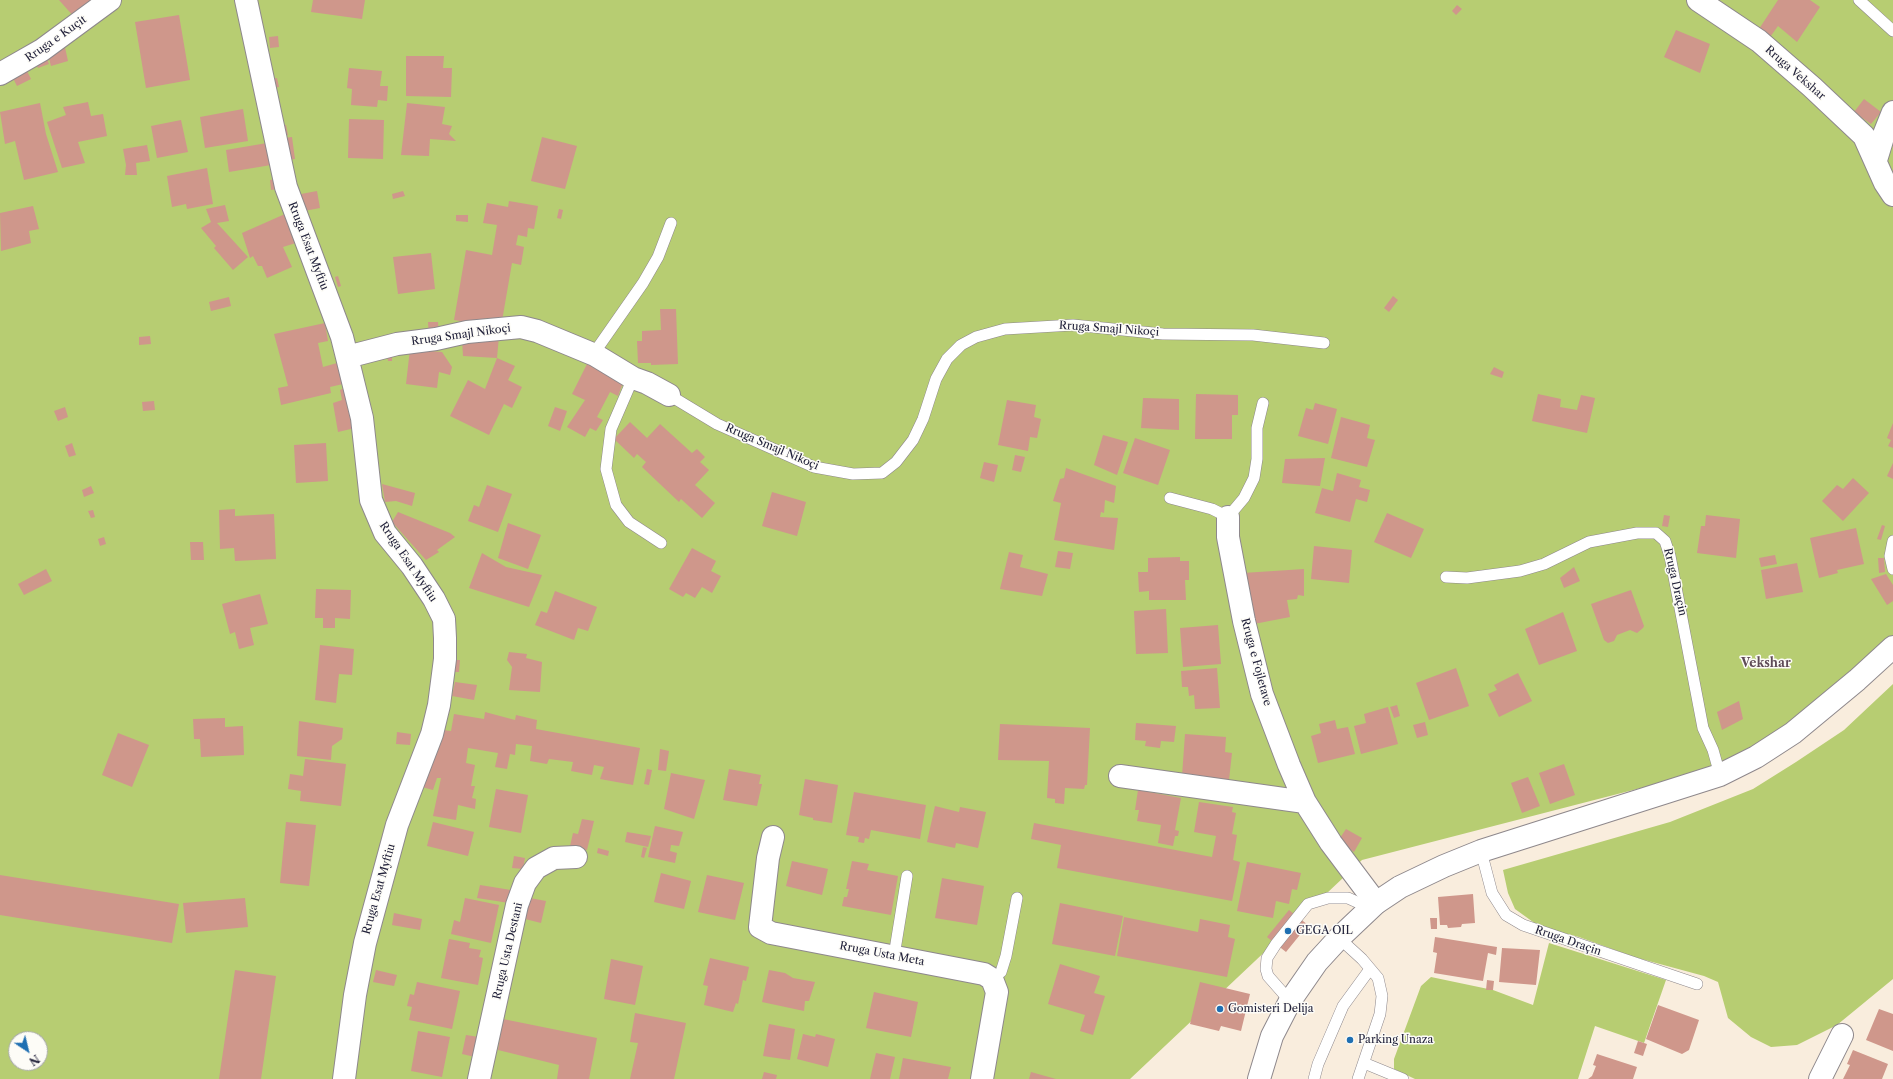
<!DOCTYPE html>
<meta charset="utf-8">
<style>
body{margin:0}
#map{position:relative;width:1893px;height:1079px;overflow:hidden;background:#f9eddd;font-family:"Libre Caslon Text",serif}
canvas{display:block}
.north{position:absolute;left:8px;top:1031px;width:40px;height:40px;box-sizing:border-box;background:#fdfcf7;border:1px solid #a5a5ac;border-radius:50%;rotate:145deg;font-size:11px;font-weight:700;line-height:16px;text-align:center;color:#22223b}
.north::after{content:'';display:block;margin:auto;width:14px;height:18px;background:#1f6fb2;clip-path:polygon(50% 0,100% 100%,50% 72%,0 100%)}
</style>
<div id="map">
<canvas width="1893" height="1079"></canvas>
<div class="north">N</div>
</div>
<script>
const g = document.querySelector('canvas').getContext('2d');
g.lineJoin = 'round';
function fillPath(path, color) {
  g.fillStyle = color;
  g.fill(path, 'evenodd');
}
function shape(rows) {
  const path = new Path2D();
  for (const r of rows) {
    path.moveTo(r[0], r[1]);
    for (let i = 2; i < r.length; i += 2) path.lineTo(r[i], r[i + 1]);
  }
  return path;
}
function strokePath(path, color, width, dash) {
  g.strokeStyle = color;
  g.lineWidth = width;
  g.lineCap = dash ? 'butt' : 'round';
  g.setLineDash(dash || []);
  g.stroke(path);
}
function label(font, color, halo, rows, align = 'center') {
  g.font = font + ' "Libre Caslon Text",serif';
  g.lineWidth = 3;
  g.setLineDash([]);
  g.textBaseline = 'middle';
  g.strokeStyle = halo;
  g.fillStyle = color;
  for (const [text, x, y, turn = 0] of rows) {
    g.save();
    g.translate(x, y);
    g.rotate((+turn || 0) * Math.PI / 180);
    g.textAlign = isNaN(turn) ? turn : align;
    if (halo) g.strokeText(text, 0, 0);
    g.fillText(text, 0, 0);
    g.restore();
  }
}
fillPath(shape([
 [0,0,1893,0,1893,644,1757,758,1362,860,1130,1079,0,1079],
 [16,1039,40,1039,40,1063,16,1063],
 [1893,684,1893,979,1837,1025,1797,1045,1771,1047,1751,1037,1728,1018,1718,982,1704,976,1634,957,1579,937,1540,927,1515,909,1508,893,1503,870,1670,822,1753,789,1796,762,1844,730],
 [1549,943,1666,980,1644,1043,1595,1026,1578,1079,1415,1079,1394,1069,1394,1059,1421,986,1431,977,1493,990,1533,1005]
]), '#b7cd72');
fillPath(shape([
 [59,0,97,0,75,18],
 [313,0,365,0,362,19,311,12],
 [1778,0,1810,0,1820,7,1797,42,1778,26,1768,40,1757,32],
 [1457,5,1462,9,1456,15,1452,11],
 [179,15,190,80,146,88,135,22],
 [1676,30,1710,44,1700,73,1664,57],
 [278,36,279,47,270,48,269,37],
 [64,43,68,61,51,66,48,55],
 [406,56,444,56,443,68,452,68,451,97,406,96],
 [47,59,49,64,38,68,36,63],
 [349,68,382,71,380,86,388,86,387,101,378,100,377,107,351,105,352,89,347,88],
 [26,69,31,79,17,86,12,76],
 [277,78,279,87,273,88,271,79],
 [1864,99,1881,112,1871,124,1854,112],
 [88,102,91,116,103,114,107,136,78,142,85,163,62,168,47,122,66,115,63,107],
 [40,103,46,134,58,172,24,180,15,141,5,144,0,112],
 [407,103,445,107,442,124,452,126,449,134,456,141,430,139,429,156,401,155],
 [243,109,248,141,205,148,200,117],
 [349,119,384,120,383,159,348,158],
 [181,120,188,152,157,158,151,126],
 [286,125,288,135,283,136,281,126],
 [292,137,295,159,287,160,284,138],
 [542,137,577,146,565,189,531,181],
 [267,143,271,165,229,172,226,150],
 [147,145,150,161,136,163,137,175,125,175,126,165,123,149],
 [207,168,213,204,187,209,186,204,172,207,167,176],
 [276,179,278,189,271,190,270,180],
 [317,191,320,208,304,211,301,194],
 [403,191,405,196,393,199,392,194],
 [509,201,538,206,534,229,528,228,527,237,518,235,516,245,524,247,521,265,512,263,502,321,485,318,484,325,454,320,466,250,492,255,497,225,483,223,487,203,508,207],
 [225,205,229,221,217,223,248,257,233,270,214,248,216,246,201,228,211,222,206,209],
 [33,206,39,229,29,231,31,243,1,251,0,213],
 [559,209,563,210,561,219,557,218],
 [285,214,299,242,283,247,292,267,267,278,262,266,258,266,253,256,250,258,242,233],
 [456,215,468,215,468,222,456,221],
 [431,253,435,289,398,294,393,257],
 [338,276,341,286,338,287,335,277],
 [1393,296,1398,300,1389,312,1384,308],
 [229,297,231,306,211,311,209,302],
 [660,309,676,309,678,364,651,365,651,363,638,363,637,341,642,341,642,331,661,330],
 [428,322,438,322,439,336,429,336],
 [325,323,328,341,318,343,323,367,337,363,343,384,330,387,331,393,281,405,278,388,288,386,274,334],
 [150,336,151,344,139,345,139,337],
 [499,336,497,358,463,356,462,340],
 [410,349,442,352,452,367,450,375,439,372,437,388,406,384],
 [392,353,392,361,388,361,387,354],
 [497,358,515,366,508,380,522,387,512,408,504,404,489,435,450,416,468,380,485,389],
 [587,364,624,380,618,396,610,392,597,417,603,420,596,431,590,428,585,437,567,427,585,400,572,394],
 [1494,367,1504,372,1502,378,1490,374],
 [347,387,355,428,338,432,333,403,342,400,340,390],
 [1196,394,1238,395,1238,415,1232,415,1232,439,1195,439],
 [1538,394,1561,399,1560,407,1577,410,1581,395,1595,398,1587,433,1532,421],
 [1143,398,1179,399,1179,430,1141,428],
 [1007,400,1036,405,1034,417,1041,419,1037,438,1030,437,1028,451,998,445],
 [154,401,155,410,143,411,142,402],
 [1315,403,1337,409,1328,444,1298,436,1306,408,1313,410],
 [65,407,68,417,58,421,54,411],
 [555,407,567,411,560,431,548,426],
 [1341,417,1370,425,1367,438,1375,440,1367,467,1331,458],
 [630,422,647,438,660,424,692,453,697,449,705,457,700,462,709,470,695,485,715,503,702,518,681,499,679,502,642,467,646,462,637,454,634,458,614,439],
 [1893,423,1893,448,1888,446,1891,440,1887,438],
 [1103,435,1128,442,1117,475,1094,465],
 [1135,438,1170,450,1158,485,1123,473],
 [72,443,76,455,69,457,65,446],
 [326,443,328,481,296,483,294,445],
 [1015,455,1025,457,1021,472,1012,470],
 [1325,458,1320,486,1282,483,1285,459],
 [984,462,998,465,994,482,980,478],
 [1893,463,1893,479,1887,476],
 [1066,468,1116,486,1114,503,1105,500,1104,513,1101,512,1100,517,1118,518,1114,550,1054,540,1061,503,1053,501,1060,479,1064,478],
 [1337,473,1361,480,1359,487,1370,490,1367,502,1356,499,1350,522,1315,513,1322,488,1333,491],
 [1853,478,1869,493,1843,521,1822,501,1837,485,1843,489],
 [382,484,415,493,412,506,396,501,385,502],
 [487,485,512,494,498,532,468,521,474,505,479,507],
 [91,486,94,493,84,497,82,490],
 [772,492,806,502,797,536,762,526],
 [235,509,235,516,274,514,276,559,235,561,234,548,220,549,219,510],
 [93,510,95,517,91,518,88,511],
 [398,512,450,533,455,537,437,550,439,552,426,560,392,522],
 [1387,513,1424,529,1411,558,1374,542],
 [1664,515,1670,516,1668,527,1662,526],
 [1706,515,1740,519,1736,558,1697,553,1701,526,1705,526],
 [508,523,541,535,528,569,498,558],
 [1882,525,1885,526,1881,540,1877,539],
 [1856,528,1864,564,1837,570,1838,573,1819,578,1810,538],
 [104,537,106,544,100,546,98,539],
 [190,542,203,542,204,560,191,560],
 [1314,546,1352,550,1349,583,1311,579],
 [692,548,716,561,711,571,721,576,712,593,702,587,695,598,686,593,683,597,669,589],
 [1058,551,1073,553,1070,569,1055,567],
 [1009,552,1023,555,1020,567,1048,574,1042,596,1000,589],
 [482,553,506,567,542,575,529,607,469,588],
 [1775,555,1777,564,1761,567,1759,558],
 [1180,557,1180,561,1189,561,1189,580,1185,580,1186,600,1149,600,1149,591,1139,592,1138,572,1148,572,1148,558],
 [1878,558,1884,558,1885,572,1879,573],
 [1797,563,1803,592,1766,599,1761,570],
 [1574,567,1580,581,1564,588,1560,578],
 [46,569,52,581,24,595,18,584],
 [1304,569,1304,596,1298,595,1297,599,1287,600,1290,617,1254,624,1243,573],
 [1886,574,1893,585,1893,601,1887,605,1871,579],
 [316,589,351,590,350,619,335,618,335,628,323,628,323,618,315,618],
 [1631,590,1644,626,1643,628,1637,633,1630,630,1617,635,1614,641,1608,643,1604,640,1591,604],
 [555,591,597,607,588,631,578,628,574,640,535,625,541,611,547,613],
 [260,594,268,624,250,628,254,645,239,649,235,632,230,634,222,604],
 [1166,609,1168,653,1136,654,1134,611],
 [1563,612,1577,651,1539,665,1525,629],
 [1218,625,1221,664,1183,667,1180,628],
 [320,645,354,649,352,675,339,674,336,703,315,700],
 [509,652,527,654,526,658,542,662,540,692,509,690,512,667,507,660],
 [454,660,460,660,459,672,453,672],
 [1217,668,1220,708,1195,709,1194,695,1189,696,1188,687,1182,687,1181,671],
 [1456,668,1469,706,1429,720,1416,683],
 [1518,673,1532,701,1499,717,1488,694,1497,690,1494,685],
 [455,682,477,685,474,700,452,696],
 [1739,701,1743,719,1722,730,1717,712],
 [1397,705,1400,716,1394,718,1390,707],
 [1388,707,1398,744,1361,754,1354,726,1366,723,1364,714],
 [485,712,515,720,516,715,537,720,536,729,640,748,633,785,600,779,604,767,594,765,592,775,571,771,573,762,549,759,547,764,530,761,532,746,516,744,515,755,510,754,507,769,495,767,498,753,468,748,466,763,475,765,471,786,475,786,472,798,476,799,475,809,458,805,456,820,433,816,441,778,437,778,433,790,422,787,443,730,451,731,454,714,484,719],
 [225,718,225,727,243,726,244,755,201,757,200,739,194,739,193,719],
 [1335,720,1337,729,1348,727,1355,754,1318,763,1311,736,1321,733,1319,724],
 [299,721,343,728,342,739,332,746,331,760,297,756],
 [1425,722,1428,735,1417,738,1413,725],
 [1136,723,1176,726,1174,742,1161,741,1160,748,1145,746,1146,741,1135,740],
 [1000,724,1090,728,1087,785,1085,785,1084,789,1065,788,1064,804,1055,803,1055,799,1047,798,1049,761,998,760],
 [397,732,411,734,410,745,396,744],
 [118,733,149,745,132,787,102,775],
 [1185,734,1226,737,1225,752,1232,753,1229,780,1182,776],
 [660,749,669,751,666,771,658,770],
 [305,759,346,764,341,806,300,801,301,791,288,789,290,774,303,776],
 [1564,764,1575,795,1550,804,1539,773],
 [647,769,652,770,649,785,644,784],
 [729,769,761,775,759,784,762,784,757,806,723,800],
 [671,773,705,780,694,819,664,809],
 [1528,777,1540,806,1522,813,1511,783],
 [805,779,838,785,832,823,813,820,813,818,799,815],
 [496,789,528,795,521,833,489,827],
 [1138,790,1181,798,1175,830,1179,831,1178,836,1175,836,1173,846,1158,843,1161,825,1137,821,1139,810,1135,810],
 [854,792,926,805,920,839,871,830,869,839,865,838,864,843,858,842,859,837,846,835],
 [1199,802,1233,807,1232,812,1236,813,1232,834,1237,835,1233,860,1240,862,1232,901,1057,868,1061,845,1031,839,1034,823,1212,857,1216,836,1194,832],
 [935,806,959,812,960,807,986,812,978,848,956,843,955,848,927,842],
 [582,819,594,821,587,850,570,846,573,833,578,834],
 [286,822,316,825,309,886,280,883],
 [433,822,474,832,468,856,427,846],
 [655,826,683,832,679,846,671,845,670,851,677,853,675,863,648,857],
 [1346,829,1362,838,1354,852,1338,841],
 [627,832,651,836,648,847,625,842],
 [643,847,647,848,644,858,641,857],
 [598,848,609,851,608,856,597,853],
 [514,856,525,858,523,869,512,868],
 [792,861,828,869,822,895,786,886],
 [852,861,869,864,867,870,898,876,891,915,842,906,844,897,847,897,849,889,846,889],
 [1247,862,1301,873,1297,890,1292,889,1289,904,1276,901,1273,918,1237,911],
 [661,873,691,881,684,909,654,902],
 [0,875,179,904,172,943,0,915],
 [707,875,744,883,735,920,698,912],
 [942,878,984,886,977,925,935,918],
 [480,885,511,890,509,903,477,898],
 [1473,894,1475,923,1462,924,1461,927,1448,928,1447,925,1440,925,1438,897],
 [245,898,248,927,186,933,183,903],
 [465,898,499,905,491,943,451,934,454,920,460,922],
 [530,898,546,901,541,923,525,919],
 [1060,903,1123,916,1115,956,1052,944],
 [1289,910,1308,925,1286,952,1267,937],
 [394,913,422,919,420,930,392,925],
 [1124,917,1198,932,1200,919,1230,925,1228,937,1235,939,1227,977,1117,956],
 [1430,918,1437,918,1437,929,1431,929],
 [1435,937,1497,947,1496,955,1488,953,1483,981,1434,973,1437,953,1433,952],
 [449,939,470,943,469,948,481,950,479,957,483,958,478,985,441,978],
 [1502,948,1540,950,1536,985,1499,982],
 [710,958,749,967,746,981,743,980,738,1004,736,1003,733,1012,704,1005,708,986,703,985],
 [611,959,643,966,635,1005,604,999],
 [1060,964,1100,976,1094,993,1105,996,1093,1035,1080,1031,1085,1015,1048,1004],
 [235,970,276,976,261,1079,219,1079],
 [376,970,397,975,394,986,373,982],
 [769,970,785,973,793,978,815,982,809,1001,805,1001,804,1011,762,1002],
 [1487,980,1494,981,1493,990,1486,990],
 [417,982,460,991,452,1029,409,1020,412,1007,407,1006,410,994,414,995],
 [1200,982,1250,994,1241,1031,1221,1026,1219,1031,1190,1024],
 [874,992,918,1002,911,1037,866,1028],
 [1658,1005,1699,1020,1689,1050,1682,1054,1646,1039],
 [1879,1009,1893,1014,1893,1051,1866,1040],
 [635,1013,686,1023,674,1079,630,1079,638,1043,630,1042],
 [503,1019,597,1038,589,1079,557,1079,559,1065,498,1050],
 [769,1024,795,1029,790,1060,763,1056],
 [418,1031,450,1037,442,1077,411,1071],
 [803,1034,815,1037,816,1034,835,1039,828,1067,797,1059],
 [466,1035,479,1037,475,1057,462,1054],
 [1638,1041,1647,1044,1643,1056,1634,1053],
 [1853,1050,1888,1064,1882,1079,1843,1079,1850,1065,1847,1064],
 [876,1053,895,1057,890,1079,870,1079],
 [1597,1054,1637,1067,1633,1079,1588,1079,1592,1076,1596,1066,1593,1065],
 [903,1058,951,1067,948,1079,899,1079],
 [764,1072,777,1075,776,1079,762,1079],
 [1031,1072,1056,1079,1029,1079]
]), '#cf978b');
const lane = shape([
 [1859,0,1893,31],
 [595,355,599,346,643,283,658,257,671,223],
 [633,378,611,429,606,469,616,505,629,522,661,543],
 [669,395,717,424,814,467,853,474,882,473,896,462,913,440,923,419,936,379,947,359,961,345,976,337,1005,329,1073,325,1163,334,1253,335,1324,343],
 [1170,498,1212,509,1228,517,1244,498,1254,478,1257,459,1257,428,1263,403],
 [1893,541,1890,556,1893,569],
 [1446,577,1467,578,1520,571,1544,564,1589,542,1637,533,1656,533,1665,541,1670,556,1703,728,1713,750,1720,775],
 [1481,851,1492,893,1506,915,1523,925,1697,984],
 [1339,938,1362,959,1378,978,1382,996,1380,1014,1358,1079],
 [894,956,907,876],
 [992,979,1001,972,1006,956,1017,898],
 [1290,1001,1268,976,1266,969,1267,958,1276,944,1308,904,1328,898,1348,898,1370,908],
 [1364,1063,1403,1079],
 [1314,1079,1318,1064,1343,1006,1370,969]
]);
const street = shape([
 [246,0,286,187,342,337,347,357,362,418,371,500,385,533,412,566,434,599,444,619,445,638,445,659,439,705,432,734,397,825,365,943,355,995,344,1079],
 [1698,0,1759,41,1812,87,1864,136,1885,183,1893,195],
 [0,74,42,50,110,0],
 [1876,160,1883,137,1893,112],
 [347,357,397,344,436,339,467,332,521,327,537,331,595,355,633,378,647,383,669,395],
 [1228,517,1228,537,1244,621,1262,694,1289,765,1305,802,1331,843,1376,903],
 [1120,776,1305,802],
 [773,837,768,858,760,927,771,933,984,974,992,979,997,992,982,1079],
 [479,1079,517,905,525,883,536,868,554,858,576,857],
 [1820,1079,1842,1035]
]);
const secondary = shape([
 [1259,1079,1272,1036,1290,1001,1317,962,1339,938,1376,903,1400,887,1444,866,1481,851,1720,775,1756,757,1793,733,1857,680,1893,647]
]);
strokePath(lane, '#8e888c', 12);
strokePath(street, '#8e888c', 24);
strokePath(secondary, '#8e888c', 24);
strokePath(lane, '#fff', 11);
strokePath(street, '#fff', 22);
strokePath(secondary, '#fff', 22);
for (const [x, y, r, color] of [
 [1288,931,4,"#1f6fb2"],
 [1220,1009,4,"#1f6fb2"],
 [1350,1040,4,"#1f6fb2"]
]) {
  const dot = new Path2D();
  dot.arc(x, y, r, 0, 2 * Math.PI);
  g.fillStyle = color;
  g.fill(dot);
  strokePath(dot, '#fdfcf7', 1.5);
}
label('11px', '#22223b', '#fdfcf7', [
 ["Rruga e Kuçit",56,39,-35],
 ["Rruga Vekshar",1795,73,41],
 ["Rruga Esat Myftiu",308,246,69],
 ["Rruga Smajl Nikoçi",1109,329,4],
 ["Rruga Smajl Nikoçi",461,335,-8],
 ["Rruga Smajl Nikoçi",772,447,23],
 ["Rruga Esat Myftiu",408,562,56],
 ["Rruga Draçin",1675,582,77],
 ["Rruga e Fojletave",1256,662,75],
 ["Rruga Esat Myftiu",379,889,-74],
 ["Rruga Draçin",1568,941,19],
 ["Rruga Usta Destani",508,951,-77],
 ["Rruga Usta Meta",882,954,11]
]);
label('11px', '#22223b', '#fdfcf7', [
 ["GEGA OIL",1296,931],
 ["Gomisteri Delija",1228,1009],
 ["Parking Unaza",1358,1040]
], 'left');
label('bold 12px', '#5f4b57', '#fdfcf7', [
 ["Vekshar",1766,664]
]);
</script>
